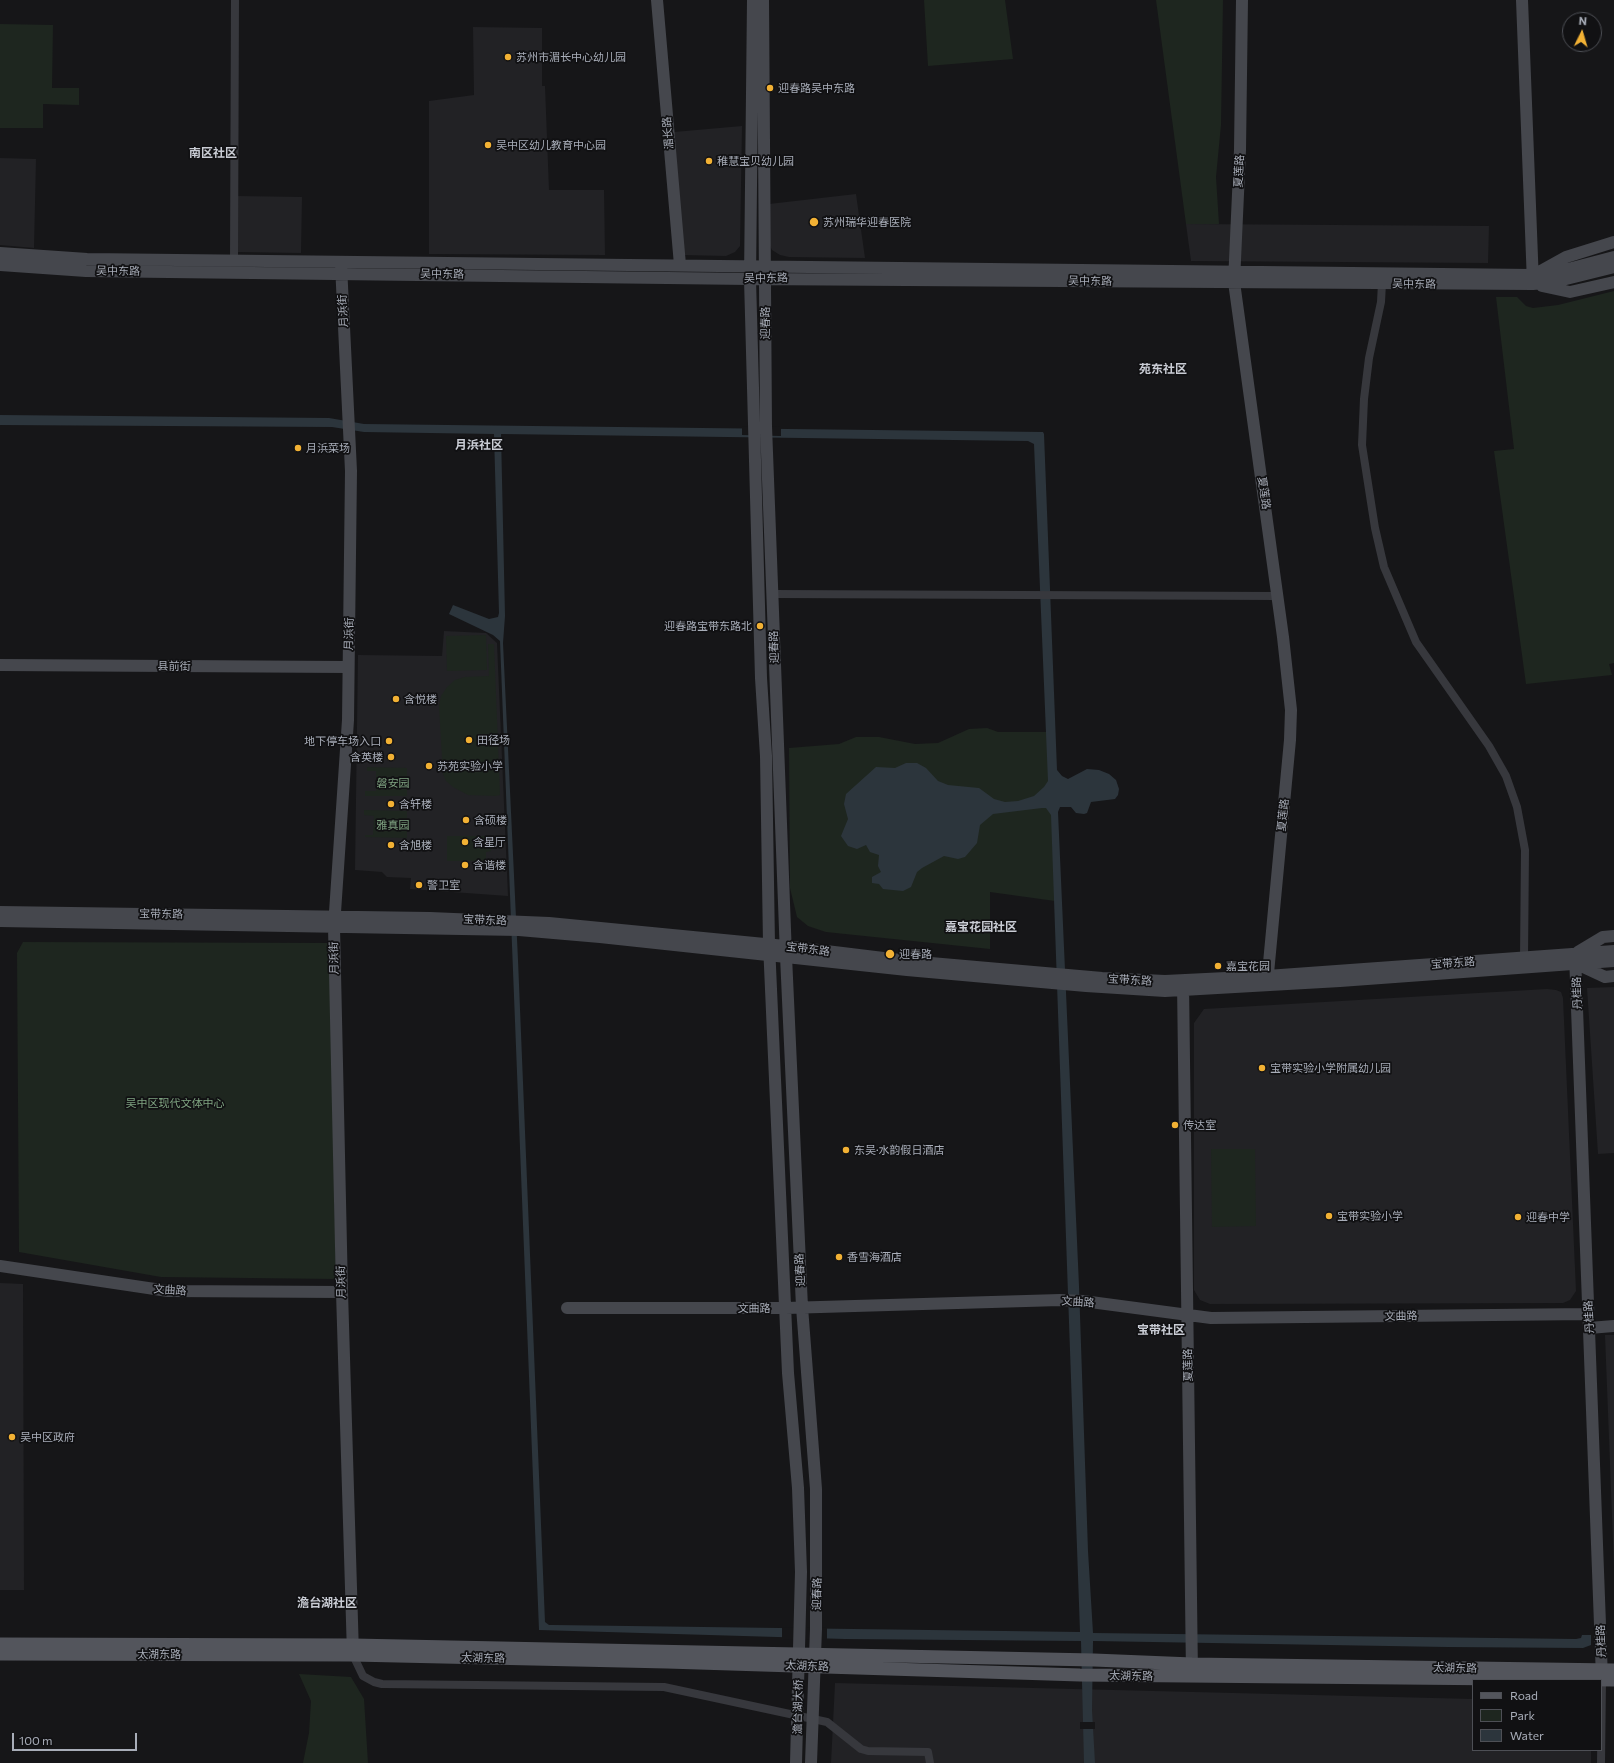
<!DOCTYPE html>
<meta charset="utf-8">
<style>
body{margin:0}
#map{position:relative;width:1614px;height:1763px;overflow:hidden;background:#161618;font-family:Commissioner,sans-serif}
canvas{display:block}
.legend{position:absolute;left:1472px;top:1679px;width:130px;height:72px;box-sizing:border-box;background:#111113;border:1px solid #4d4f55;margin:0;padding:5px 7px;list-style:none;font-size:12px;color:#a8adb8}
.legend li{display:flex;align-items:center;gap:8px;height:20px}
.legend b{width:20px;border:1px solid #4d4f55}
.north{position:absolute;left:1562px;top:12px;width:40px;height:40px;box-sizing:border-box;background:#111113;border:1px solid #4d4f55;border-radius:50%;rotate:5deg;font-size:11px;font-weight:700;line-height:16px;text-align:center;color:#a8adb8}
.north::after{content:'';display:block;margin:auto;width:14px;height:18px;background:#f2b134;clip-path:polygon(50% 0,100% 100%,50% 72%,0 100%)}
.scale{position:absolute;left:12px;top:1733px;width:125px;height:18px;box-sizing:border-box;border:2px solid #a8adb8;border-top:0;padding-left:5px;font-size:12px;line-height:14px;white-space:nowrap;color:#a8adb8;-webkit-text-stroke:3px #111113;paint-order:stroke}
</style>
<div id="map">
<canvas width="1614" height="1763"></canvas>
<ul class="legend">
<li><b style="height:5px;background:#53555c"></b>Road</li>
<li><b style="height:11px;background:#1e261f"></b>Park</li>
<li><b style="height:11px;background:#2c353c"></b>Water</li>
</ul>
<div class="north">N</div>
<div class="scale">100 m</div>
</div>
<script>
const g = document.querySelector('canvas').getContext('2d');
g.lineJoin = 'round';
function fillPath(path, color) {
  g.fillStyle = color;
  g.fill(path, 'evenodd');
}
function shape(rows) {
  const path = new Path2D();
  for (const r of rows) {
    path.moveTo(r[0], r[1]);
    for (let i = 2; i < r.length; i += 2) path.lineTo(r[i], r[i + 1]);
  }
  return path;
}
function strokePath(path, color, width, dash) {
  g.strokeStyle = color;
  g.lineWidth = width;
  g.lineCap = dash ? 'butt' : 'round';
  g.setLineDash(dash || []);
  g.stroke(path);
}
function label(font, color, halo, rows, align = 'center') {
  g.font = font + ' Commissioner,"Noto Sans SC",sans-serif';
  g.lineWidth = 3.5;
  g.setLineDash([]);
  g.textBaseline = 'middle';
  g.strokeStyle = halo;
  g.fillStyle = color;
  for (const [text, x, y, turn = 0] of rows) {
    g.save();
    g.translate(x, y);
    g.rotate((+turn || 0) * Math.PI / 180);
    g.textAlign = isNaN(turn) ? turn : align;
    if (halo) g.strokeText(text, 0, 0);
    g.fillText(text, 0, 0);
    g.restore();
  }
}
fillPath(shape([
 [473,27,542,28,542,86,545,86,549,190,604,190,605,255,429,254,429,101,474,95],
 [742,126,740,246,735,252,726,256,683,255,674,132],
 [0,158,36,159,34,248,0,245],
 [856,194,865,258,789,257,780,255,772,250,770,246,769,204],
 [237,196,302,197,301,253,238,252],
 [1186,224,1489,226,1488,263,1191,261],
 [444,631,486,633,497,643,508,896,410,889,411,878,387,877,382,872,355,870,358,655,442,656],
 [1614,987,1614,1153,1598,1154,1587,988],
 [1547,989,1556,990,1561,992,1563,998,1576,1291,1570,1300,1563,1303,1210,1304,1200,1300,1194,1290,1194,1023,1204,1009],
 [0,1283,23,1284,24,1590,0,1590],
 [1605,1335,1614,1335,1614,1568],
 [835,1683,1473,1699,1473,1750,1591,1750,1591,1763,831,1763]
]), '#222225');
fillPath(shape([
 [924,0,1005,0,1013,59,928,66],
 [1156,0,1223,0,1221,125,1216,177,1219,224,1186,224],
 [0,24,53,25,52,88,79,88,79,105,43,104,43,128,0,128],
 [1614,291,1614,663,1609,664,1612,675,1526,684,1494,451,1514,449,1496,297,1517,297,1526,306,1533,308,1558,305],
 [486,635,487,670,447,671,446,636],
 [488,644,494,644,500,795,495,796,468,795,453,787,446,781,443,774,439,706,441,696,447,687,455,680,465,677,489,676],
 [987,728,998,732,1049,732,1055,901,990,892,990,949,826,932,808,926,797,917,790,888,789,748,839,744,856,737,879,737,915,744,938,743,969,729],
 [367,767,407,768,407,796,365,796,365,791,376,791,376,771,367,771],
 [364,810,407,811,407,838,365,837,365,835,373,835,374,816,364,815],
 [447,836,488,836,488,841,491,841,491,851,486,852,486,861,447,861],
 [23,942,328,943,330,949,336,1279,161,1277,19,1252,17,953],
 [1211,1149,1255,1149,1256,1226,1212,1227],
 [299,1674,351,1677,364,1699,368,1763,303,1763,309,1733,311,1701]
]), '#1e261f');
fillPath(shape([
 [0,415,329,418,364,424,1043,432,1044,434,1057,770,1062,776,1068,779,1087,769,1099,770,1109,774,1116,780,1119,789,1118,795,1115,799,1091,802,1087,813,1084,814,1076,813,1071,807,1060,807,1058,812,1079,1286,1088,1551,1093,1633,1576,1639,1581,1638,1582,1635,1591,1635,1591,1645,1583,1648,1447,1647,1093,1641,1092,1710,1095,1763,1084,1763,1081,1641,845,1639,539,1630,500,641,493,635,449,614,453,605,489,619,498,617,499,613,494,434,364,432,332,427,0,425],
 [501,434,1028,441,1034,444,1048,781,1044,787,1034,796,1018,801,1005,802,994,799,979,788,948,785,938,781,926,768,917,763,906,763,895,768,876,767,846,794,844,804,848,819,841,836,848,846,857,849,866,845,870,852,879,855,878,866,881,872,872,877,872,883,879,884,883,889,903,891,911,887,917,872,922,868,944,856,958,859,965,857,977,843,980,825,993,814,1042,808,1046,808,1051,815,1080,1632,554,1625,549,1625,545,1622,518,960,503,643,505,616]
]), '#2c353c');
fillPath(shape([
 [742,426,781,427,781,436,742,435],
 [782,1627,827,1628,827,1640,782,1639],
 [1080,1722,1095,1722,1095,1729,1080,1729]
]), '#161618');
strokePath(shape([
 [234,260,235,0],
 [1382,283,1381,302,1369,358,1364,399,1362,445,1375,528,1384,567,1416,642,1489,746,1506,776,1517,807,1525,850,1524,958],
 [772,594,1278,596],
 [353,1655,363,1676,374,1682,382,1684,664,1687,827,1722,861,1749,868,1751,928,1752,930,1763],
 [1601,1763,1602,1680]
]), '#37383d', 8);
strokePath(shape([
 [657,0,680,265],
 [753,0,750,279,761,678,766,756,769,944,788,1373,798,1488,801,1572,796,1763],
 [763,0,766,426,786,956,802,1307,816,1489,816,1629,811,1763],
 [1242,0,1240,150,1234,282,1283,637,1291,710,1290,740,1267,984],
 [1522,0,1533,283],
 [0,253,87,259,1532,275,1553,273,1614,257],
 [0,265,86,271,750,279,1533,284,1554,282,1614,267],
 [341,265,351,471,348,720,334,927,342,1292,353,1654],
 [1539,272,1566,257,1614,242],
 [1542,286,1570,292,1614,282],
 [0,665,348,667],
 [0,912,430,918,549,923,785,946,908,961,1102,978,1165,981,1267,976,1614,951],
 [0,921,519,930,600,937,907,970,1086,986,1165,991,1340,981,1614,961],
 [1578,952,1603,937,1614,936],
 [1575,955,1602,1678],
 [1577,964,1605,977,1614,976],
 [1183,983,1192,1674],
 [0,1266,168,1291,342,1292],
 [567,1308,786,1308,1060,1300,1083,1301,1211,1318,1588,1314],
 [1589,1328,1614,1326]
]), '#45474d', 12);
strokePath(shape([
 [0,1644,353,1645,1094,1660,1192,1664,1614,1670],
 [0,1654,353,1655,667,1662,1080,1675,1614,1680]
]), '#53555c', 13);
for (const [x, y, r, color] of [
 [508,57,4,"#f2b134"],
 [770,88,4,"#f2b134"],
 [488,145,4,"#f2b134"],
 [709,161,4,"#f2b134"],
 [814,222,5,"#f2b134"],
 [298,448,4,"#f2b134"],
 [760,626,4,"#f2b134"],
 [396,699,4,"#f2b134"],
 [469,740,4,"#f2b134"],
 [389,741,4,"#f2b134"],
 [391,757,4,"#f2b134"],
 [429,766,4,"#f2b134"],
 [391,804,4,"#f2b134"],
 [466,820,4,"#f2b134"],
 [465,842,4,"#f2b134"],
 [391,845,4,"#f2b134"],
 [465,865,4,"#f2b134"],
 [419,885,4,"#f2b134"],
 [890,954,5,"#f2b134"],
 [1218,966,4,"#f2b134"],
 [1262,1068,4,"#f2b134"],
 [1175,1125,4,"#f2b134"],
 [846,1150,4,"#f2b134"],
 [1329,1216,4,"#f2b134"],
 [1518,1217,4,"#f2b134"],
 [839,1257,4,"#f2b134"],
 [12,1437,4,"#f2b134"]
]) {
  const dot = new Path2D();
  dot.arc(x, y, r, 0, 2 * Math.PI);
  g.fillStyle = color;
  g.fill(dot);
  strokePath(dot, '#111113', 1.5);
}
label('11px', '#a8adb8', '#111113', [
 ["苏州市湄长中心幼儿园",516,57],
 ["迎春路吴中东路",778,88],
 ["吴中区幼儿教育中心园",496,145],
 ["稚慧宝贝幼儿园",717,161],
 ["苏州瑞华迎春医院",823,222],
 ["月浜菜场",306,448],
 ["迎春路宝带东路北",752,626,"right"],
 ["含悦楼",404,699],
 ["田径场",477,740],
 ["地下停车场入口",381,741,"right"],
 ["含英楼",383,757,"right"],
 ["苏苑实验小学",437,766],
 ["含轩楼",399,804],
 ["含硕楼",474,820],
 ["含星厅",473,842],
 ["含旭楼",399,845],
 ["含谐楼",473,865],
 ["警卫室",427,885],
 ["迎春路",899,954],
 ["嘉宝花园",1226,966],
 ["宝带实验小学附属幼儿园",1270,1068],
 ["传达室",1183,1125],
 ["东吴·水韵假日酒店",854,1150],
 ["宝带实验小学",1337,1216],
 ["迎春中学",1526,1217],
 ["香雪海酒店",847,1257],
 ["吴中区政府",20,1437]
], 'left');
label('11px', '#a8adb8', '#111113', [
 ["湄长路",668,133,-95],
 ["夏莲路",1239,171,-87],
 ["吴中东路",118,271,1],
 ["吴中东路",442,274,1],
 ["吴中东路",766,278,-1],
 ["吴中东路",1090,281,1],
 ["吴中东路",1414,284,1],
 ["月浜街",343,311,-93],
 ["迎春路",765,323,-90],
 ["夏莲路",1264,493,82],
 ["月浜街",349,634,-89],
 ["迎春路",774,647,-92],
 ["县前街",174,666],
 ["夏莲路",1283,815,-84],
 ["宝带东路",161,914,1],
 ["宝带东路",485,920,2],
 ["宝带东路",808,949,7],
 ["月浜街",334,958,-91],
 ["宝带东路",1453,963,-4],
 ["宝带东路",1130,980,3],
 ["丹桂路",1577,993,-92],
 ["迎春路",800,1270,-93],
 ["月浜街",341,1282,-91],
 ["文曲路",170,1290,4],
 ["文曲路",1078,1302,4],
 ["文曲路",754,1308],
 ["文曲路",1401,1316,-1],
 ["丹桂路",1589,1317,-93],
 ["夏莲路",1188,1365,-91],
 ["迎春路",817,1594,-89],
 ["丹桂路",1601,1641,-92],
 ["太湖东路",159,1654],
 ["太湖东路",483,1658,1],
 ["太湖东路",807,1666,2],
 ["太湖东路",1455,1668,1],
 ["太湖东路",1131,1676,1],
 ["澹台湖大桥",798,1707,-89]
]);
label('11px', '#7fa381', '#111113', [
 ["磐安园",393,783],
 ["雅真园",393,825],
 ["吴中区现代文体中心",175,1103]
]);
label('bold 12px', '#c9ccd4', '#111113', [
 ["南区社区",213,153],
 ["苑东社区",1163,369],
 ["月浜社区",479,445],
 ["嘉宝花园社区",981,927],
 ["宝带社区",1161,1330],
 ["澹台湖社区",327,1603]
]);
</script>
